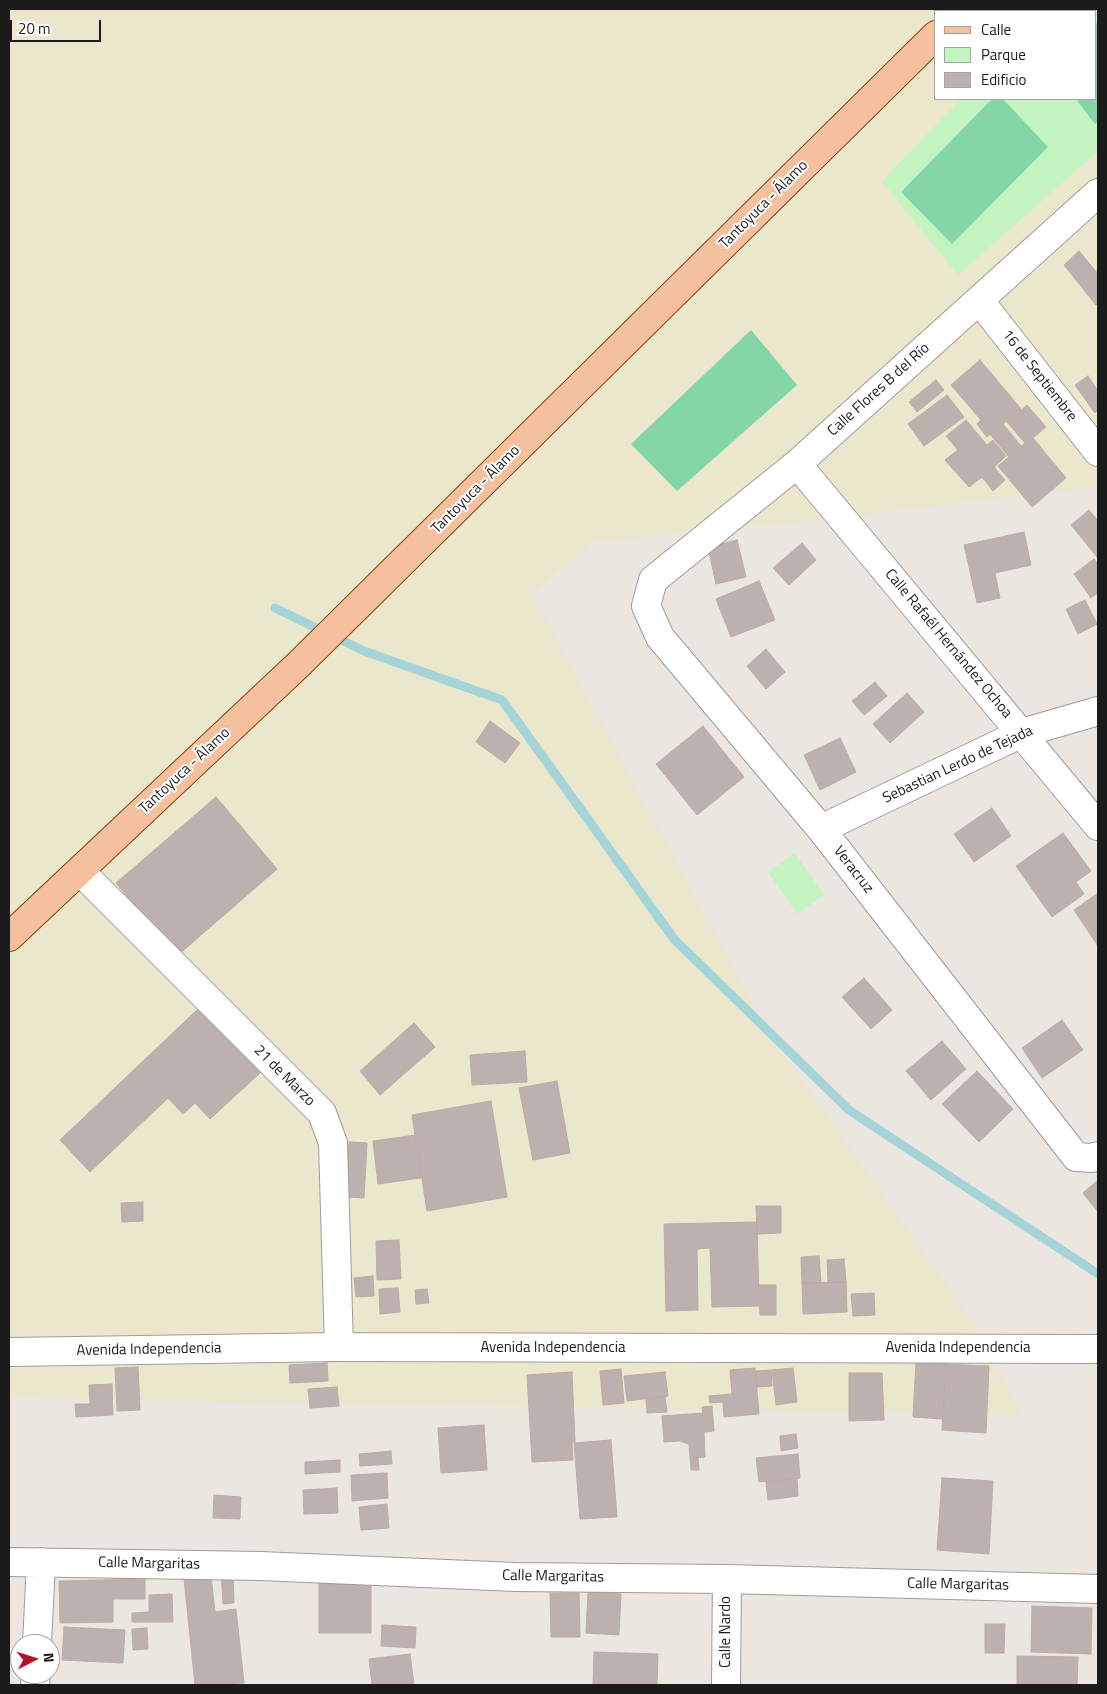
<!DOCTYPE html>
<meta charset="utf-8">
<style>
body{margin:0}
#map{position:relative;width:1107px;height:1694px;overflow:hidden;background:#ece6e1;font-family:"Titillium Web",sans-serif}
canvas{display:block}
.frame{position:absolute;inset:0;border:10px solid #1b1b1b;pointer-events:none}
.legend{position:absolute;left:934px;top:10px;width:162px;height:90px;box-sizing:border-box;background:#fff;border:1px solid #a4a4a4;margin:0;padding:6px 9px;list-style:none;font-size:15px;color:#1b1b1b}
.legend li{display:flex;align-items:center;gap:10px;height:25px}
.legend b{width:25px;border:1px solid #a4a4a4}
.north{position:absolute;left:10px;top:1634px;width:50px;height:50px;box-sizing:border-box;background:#fff;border:1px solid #a4a4a4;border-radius:50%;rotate:85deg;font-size:14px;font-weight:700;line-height:20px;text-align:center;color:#1b1b1b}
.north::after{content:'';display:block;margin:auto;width:18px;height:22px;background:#b70f2c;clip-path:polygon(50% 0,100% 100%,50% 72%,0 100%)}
.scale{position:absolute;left:10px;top:20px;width:91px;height:22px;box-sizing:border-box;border:2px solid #1b1b1b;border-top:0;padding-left:6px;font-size:15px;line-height:18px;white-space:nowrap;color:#1b1b1b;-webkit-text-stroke:4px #fff;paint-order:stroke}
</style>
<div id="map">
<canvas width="1107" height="1694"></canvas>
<div class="frame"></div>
<ul class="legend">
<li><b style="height:6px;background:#f4c09d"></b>Calle</li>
<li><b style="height:14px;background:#c4f4bf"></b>Parque</li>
<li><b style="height:14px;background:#bcb1ae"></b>Edificio</li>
</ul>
<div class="north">N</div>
<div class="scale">20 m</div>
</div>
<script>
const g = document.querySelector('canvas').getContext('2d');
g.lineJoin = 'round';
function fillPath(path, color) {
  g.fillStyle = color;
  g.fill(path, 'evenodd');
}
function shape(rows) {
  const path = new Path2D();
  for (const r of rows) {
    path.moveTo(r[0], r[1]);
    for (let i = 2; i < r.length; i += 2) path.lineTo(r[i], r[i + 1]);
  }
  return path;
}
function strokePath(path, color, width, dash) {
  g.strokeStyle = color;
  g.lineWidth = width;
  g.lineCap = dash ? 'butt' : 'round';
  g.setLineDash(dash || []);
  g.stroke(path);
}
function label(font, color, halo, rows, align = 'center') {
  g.font = font + ' "Titillium Web",sans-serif';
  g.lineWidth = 4;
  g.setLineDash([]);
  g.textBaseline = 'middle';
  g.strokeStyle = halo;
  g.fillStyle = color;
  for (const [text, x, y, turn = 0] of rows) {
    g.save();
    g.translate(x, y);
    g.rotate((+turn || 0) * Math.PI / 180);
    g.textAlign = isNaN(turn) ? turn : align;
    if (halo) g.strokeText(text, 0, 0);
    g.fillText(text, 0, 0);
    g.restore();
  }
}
fillPath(shape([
 [9,9,1098,9,1098,486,799,522,592,542,532,595,768,1033,974,1324,1022,1415,9,1398],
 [936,11,1096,11,1096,99,936,99]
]), '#eae7cd');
fillPath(shape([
 [1048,9,1098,9,1098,151,958,275,882,181,961,99,1096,99,1096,11,1045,11],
 [795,853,824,895,797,914,768,872]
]), '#c4f4bf');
fillPath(shape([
 [1098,22,1098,121,1095,124,1076,99,1096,99,1096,24],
 [992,99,1003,99,1048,147,952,244,901,192],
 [751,330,797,385,677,491,631,444]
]), '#84d6a8');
strokePath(shape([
 [275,608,364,651,502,700,674,939,849,1110,1098,1274]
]), '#a4d4d7', 9);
const building = shape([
 [1079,251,1098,274,1098,303,1096,305,1064,265,1079,251],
 [980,360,1021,409,1003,424,1021,446,1025,443,1007,422,1027,405,1046,427,1033,438,1066,478,1032,507,998,466,1009,457,990,434,987,437,977,424,981,420,951,385,980,360],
 [1088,376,1098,391,1098,410,1095,413,1075,385,1088,376],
 [936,380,944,390,917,412,909,402,936,380],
 [947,395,964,417,924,446,908,424,947,395],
 [966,420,987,445,993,440,1006,456,994,467,1005,480,993,491,982,477,969,487,945,460,958,450,946,436,966,420],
 [1089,510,1098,521,1098,558,1071,525,1089,510],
 [1024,532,1031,565,995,573,1000,598,977,603,964,545,1024,532],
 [737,540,746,577,716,584,708,547,737,540],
 [802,543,816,560,789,585,773,568,802,543],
 [1094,559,1098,564,1098,593,1091,598,1074,574,1094,559],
 [759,581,775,620,731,637,716,599,759,581],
 [1085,600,1097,624,1078,634,1066,609,1085,600],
 [766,649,785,672,766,689,747,666,766,649],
 [875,682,887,696,864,715,852,701,875,682],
 [907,693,924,712,890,743,873,724,907,693],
 [490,721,520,743,505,763,476,742,490,721],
 [703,726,744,777,697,815,656,764,703,726],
 [840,738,856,772,820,790,804,755,840,738],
 [216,797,277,869,178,955,116,883,216,797],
 [992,808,1011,836,974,862,954,834,992,808],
 [1063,833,1091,871,1076,882,1084,894,1052,917,1016,866,1063,833],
 [1098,893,1098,946,1074,910,1098,893],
 [864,978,892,1010,871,1029,842,997,864,978],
 [200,1007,261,1072,210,1119,195,1103,183,1114,168,1098,90,1172,60,1140,200,1007],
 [1062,1020,1083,1050,1042,1078,1022,1048,1062,1020],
 [414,1023,435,1047,380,1095,360,1071,414,1023],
 [942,1041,966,1069,931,1100,906,1071,942,1041],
 [525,1051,527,1082,472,1085,470,1055,525,1051],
 [977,1071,1013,1109,979,1142,942,1104,977,1071],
 [557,1081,570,1153,533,1160,519,1088,557,1081],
 [491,1101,507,1197,427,1211,412,1115,491,1101],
 [416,1135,421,1178,378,1184,373,1141,416,1135],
 [349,1142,367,1143,364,1198,347,1197,349,1142],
 [1098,1180,1098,1212,1083,1193,1098,1180],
 [143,1202,143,1221,122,1222,121,1203,143,1202],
 [756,1206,781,1206,781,1233,757,1234,756,1206],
 [757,1222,759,1306,712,1307,710,1248,697,1249,698,1310,666,1311,664,1224,757,1222],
 [399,1240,401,1279,377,1280,376,1241,399,1240],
 [819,1256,821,1283,802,1283,801,1257,819,1256],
 [844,1259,846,1282,828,1283,827,1260,844,1259],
 [373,1276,374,1296,356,1297,354,1278,373,1276],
 [846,1282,847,1312,803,1314,802,1283,846,1282],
 [759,1285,776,1285,776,1315,760,1315,759,1285],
 [398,1288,400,1312,380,1314,379,1289,398,1288],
 [427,1289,429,1303,416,1304,415,1290,427,1289],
 [874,1293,875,1315,853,1316,851,1294,874,1293],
 [916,1362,946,1364,943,1419,913,1417,916,1362],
 [327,1363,328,1381,290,1383,289,1365,327,1363],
 [946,1364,989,1366,986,1433,942,1430,946,1364],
 [138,1367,140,1410,117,1411,115,1368,138,1367],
 [755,1368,759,1414,724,1417,723,1402,710,1403,709,1396,732,1394,730,1370,755,1368],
 [793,1368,797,1402,776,1405,772,1370,793,1368],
 [621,1369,624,1403,603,1405,600,1371,621,1369],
 [771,1370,772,1386,757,1387,756,1371,771,1370],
 [572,1372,575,1442,572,1442,573,1460,532,1462,527,1375,572,1372],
 [665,1372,668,1396,627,1401,624,1376,665,1372],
 [849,1373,882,1373,884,1420,849,1421,849,1373],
 [112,1384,113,1415,76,1417,75,1404,90,1404,89,1385,112,1384],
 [337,1387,339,1406,310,1408,308,1389,337,1387],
 [665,1397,667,1412,647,1413,646,1399,665,1397],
 [712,1406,714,1431,704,1432,705,1457,690,1458,689,1444,680,1441,664,1442,662,1416,703,1413,702,1407,712,1406],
 [484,1425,487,1470,441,1473,438,1428,484,1425],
 [796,1434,798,1448,781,1451,780,1436,796,1434],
 [611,1440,617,1517,580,1519,574,1443,611,1440],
 [391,1451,392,1464,360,1466,359,1454,391,1451],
 [798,1454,800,1478,759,1482,756,1458,798,1454],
 [698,1457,699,1470,691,1470,690,1458,698,1457],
 [340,1460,340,1472,305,1474,305,1462,340,1460],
 [387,1473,388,1498,352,1501,351,1475,387,1473],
 [797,1478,798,1496,768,1500,766,1482,797,1478],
 [942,1478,993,1481,989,1554,937,1550,942,1478],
 [337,1488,338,1513,304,1514,303,1490,337,1488],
 [214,1495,241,1497,240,1519,213,1518,214,1495],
 [387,1504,389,1528,361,1530,359,1507,387,1504],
 [221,1571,233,1571,234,1603,223,1604,221,1571],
 [211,1576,215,1612,236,1609,244,1683,195,1685,184,1579,211,1576],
 [145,1579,145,1599,113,1599,113,1622,60,1623,59,1581,145,1579],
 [319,1583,371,1584,371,1633,319,1633,319,1583],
 [588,1592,621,1594,619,1635,586,1633,588,1592],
 [550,1593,579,1593,580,1637,551,1637,550,1593],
 [172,1594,173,1622,132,1622,132,1613,149,1612,149,1595,172,1594],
 [1032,1606,1092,1608,1091,1654,1031,1652,1032,1606],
 [985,1624,1005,1624,1004,1653,985,1653,985,1624],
 [382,1625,416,1627,415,1648,381,1646,382,1625],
 [64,1627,125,1630,123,1663,62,1660,64,1627],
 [147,1628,148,1649,133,1650,132,1629,147,1628],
 [594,1652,658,1654,657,1685,593,1685,594,1652],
 [410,1654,414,1685,372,1685,369,1659,410,1654],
 [1017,1656,1078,1657,1077,1685,1017,1685,1017,1656]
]);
fillPath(building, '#bcb1ae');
strokePath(building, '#bcaba4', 1);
const street = shape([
 [1098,193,797,464,653,580,646,606,660,637,821,829,1076,1157,1092,1158,1098,1156],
 [979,300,1098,452],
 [797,464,1098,826],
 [821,829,1022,733,1098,711],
 [80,871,322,1113,333,1143,339,1347],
 [9,1352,339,1347,1098,1349],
 [9,1562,260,1566,516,1577,727,1579,1098,1589],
 [37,1644,41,1562],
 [35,1685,36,1674],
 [726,1685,727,1579]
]);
const primary = shape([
 [958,11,961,9],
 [9,937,299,664,936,35]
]);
strokePath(street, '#9c9c9c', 30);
strokePath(primary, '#87480b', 30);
strokePath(street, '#fff', 28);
strokePath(primary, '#f4c09d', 28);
label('15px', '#1b1b1b', '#fff', [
 ["Tantoyuca - Álamo",764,205,-45],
 ["16 de Septiembre",1039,376,52],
 ["Calle Flores B del Río",879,390,-42],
 ["Tantoyuca - Álamo",476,490,-45],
 ["Calle Rafaél Hernández Ochoa",948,644,50],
 ["Sebastian Lerdo de Tejada",958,765,-25],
 ["Tantoyuca - Álamo",185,771,-43],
 ["Veracruz",853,870,52],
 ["21 de Marzo",284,1076,45],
 ["Avenida Independencia",553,1348],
 ["Avenida Independencia",958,1348],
 ["Avenida Independencia",149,1350,-1],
 ["Calle Margaritas",149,1564,1],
 ["Calle Margaritas",553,1577,1],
 ["Calle Margaritas",958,1585,1],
 ["Calle Nardo",726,1632,-90]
]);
</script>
